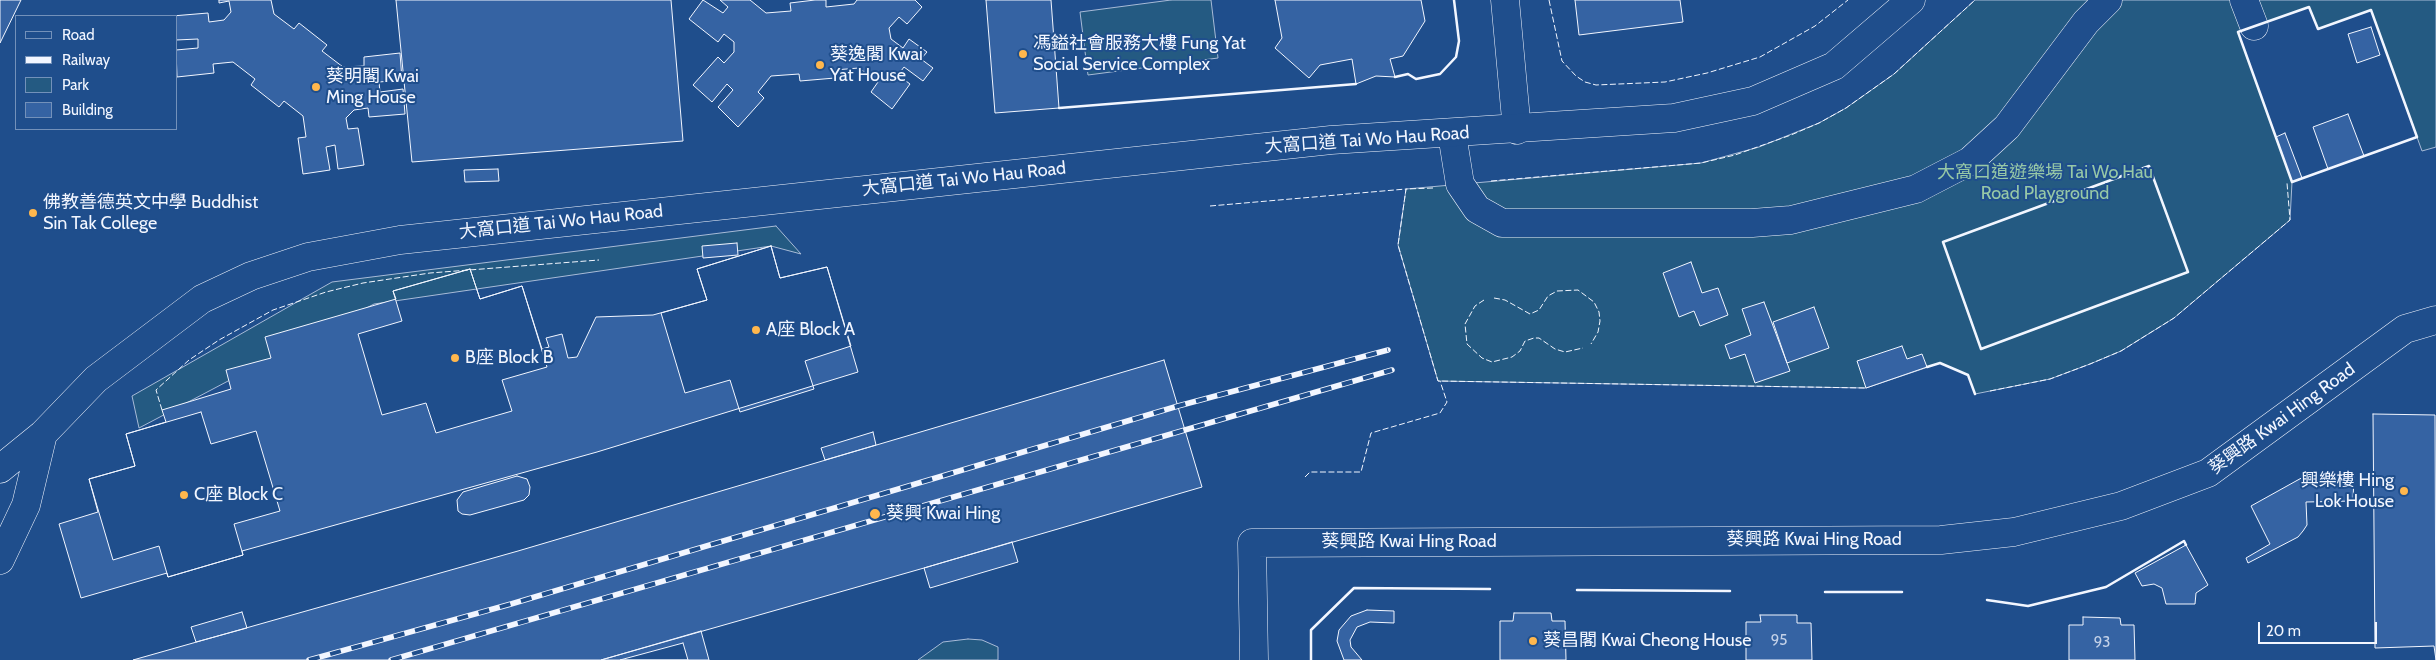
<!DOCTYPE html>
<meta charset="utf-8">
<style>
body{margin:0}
#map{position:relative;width:2436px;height:660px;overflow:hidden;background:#1f4e8c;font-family:Cabin,sans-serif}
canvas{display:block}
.legend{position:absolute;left:15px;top:15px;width:162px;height:115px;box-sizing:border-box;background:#1f4e8c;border:1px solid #7391ba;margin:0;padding:6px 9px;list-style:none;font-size:15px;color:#f2f6ff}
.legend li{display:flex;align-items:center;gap:10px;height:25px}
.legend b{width:25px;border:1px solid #7391ba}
.scale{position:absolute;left:2258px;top:622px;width:119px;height:22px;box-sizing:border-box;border:2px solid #f2f6ff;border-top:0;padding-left:6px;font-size:15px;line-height:18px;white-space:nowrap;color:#f2f6ff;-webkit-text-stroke:4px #1f4e8c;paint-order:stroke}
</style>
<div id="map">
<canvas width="2436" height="660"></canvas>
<ul class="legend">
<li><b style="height:6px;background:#1f4e8c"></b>Road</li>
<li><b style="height:6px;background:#f2f6ff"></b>Railway</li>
<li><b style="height:14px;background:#245a82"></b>Park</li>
<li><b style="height:14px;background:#3563a3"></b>Building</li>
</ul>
<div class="scale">20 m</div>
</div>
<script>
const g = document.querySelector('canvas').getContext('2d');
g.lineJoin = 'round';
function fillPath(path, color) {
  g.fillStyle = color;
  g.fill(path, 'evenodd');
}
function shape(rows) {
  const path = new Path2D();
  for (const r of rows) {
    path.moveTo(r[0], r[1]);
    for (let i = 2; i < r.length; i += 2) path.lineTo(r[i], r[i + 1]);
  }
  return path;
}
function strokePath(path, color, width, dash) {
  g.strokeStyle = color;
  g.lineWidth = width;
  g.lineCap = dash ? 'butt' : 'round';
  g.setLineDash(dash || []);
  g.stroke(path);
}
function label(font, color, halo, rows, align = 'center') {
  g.font = font + ' Cabin,"Noto Sans TC",sans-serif';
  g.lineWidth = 4;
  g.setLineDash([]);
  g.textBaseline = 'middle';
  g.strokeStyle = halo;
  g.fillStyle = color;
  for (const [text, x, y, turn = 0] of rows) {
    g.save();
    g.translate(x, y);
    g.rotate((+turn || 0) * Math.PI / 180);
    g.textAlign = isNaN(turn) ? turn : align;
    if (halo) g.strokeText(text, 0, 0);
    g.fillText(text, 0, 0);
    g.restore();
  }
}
const green = shape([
 [1171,0,1211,0,1218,58,1088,75,1080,12,1171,0],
 [1975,0,2436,0,2436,147,2422,151,2371,10,2318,29,2309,7,2238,32,2292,182,2290,220,2174,318,2121,351,2090,364,2050,379,1975,394,1968,375,1940,363,1866,388,1438,381,1398,245,1406,189,1701,163,1759,147,1819,123,1846,108,1894,74,1975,0],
 [776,226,801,254,771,246,374,304,139,428,132,396,332,282,776,226],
 [968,639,982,640,998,647,998,660,918,660,943,642,968,639]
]);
fillPath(green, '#245a82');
strokePath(green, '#a8bbd7', 1);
const building = shape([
 [0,0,21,0,0,43,0,0],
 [219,0,271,0,274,14,294,29,299,23,327,45,322,51,343,67,364,66,364,57,400,53,402,80,379,82,380,92,403,89,405,114,369,117,368,108,354,110,346,118,348,129,358,128,364,165,338,169,335,145,326,147,330,170,303,174,298,138,306,137,303,116,284,101,279,107,251,85,255,79,233,62,213,64,214,73,177,77,176,50,198,48,198,39,176,40,176,16,172,16,208,13,209,22,224,20,231,12,229,1,219,3,219,0],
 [396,0,671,0,683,141,412,162,396,0],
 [703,0,723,13,728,7,720,0,750,0,766,13,791,11,790,3,815,0,826,0,826,7,854,4,857,0,915,0,922,7,907,24,899,17,889,28,891,39,903,48,909,39,927,52,921,59,933,68,923,81,904,67,898,75,910,84,892,109,871,92,878,82,859,68,834,70,835,78,800,81,799,74,771,76,758,92,764,98,738,127,718,107,733,90,727,84,712,102,693,85,718,57,724,63,734,52,734,42,724,34,718,42,689,19,703,0],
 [986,0,1051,0,1059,108,995,113,986,0],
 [1275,0,1421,0,1425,21,1403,56,1390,59,1395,77,1376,76,1356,84,1352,59,1320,65,1309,78,1275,48,1282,38,1275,0],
 [1575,0,1680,0,1683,22,1579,35,1575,0],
 [2371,27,2380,55,2357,63,2348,34,2371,27],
 [2348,114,2364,156,2328,169,2313,127,2348,114],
 [2285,133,2302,178,2292,182,2276,137,2285,133],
 [498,169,499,181,465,182,464,170,498,169],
 [737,243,738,255,703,258,702,246,737,243],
 [771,246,780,278,827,267,858,372,597,452,242,551,243,555,168,577,167,573,81,598,59,524,98,512,89,479,135,466,126,434,166,422,162,410,231,389,226,370,271,358,265,337,396,299,393,291,470,269,480,299,522,286,542,349,549,347,546,338,562,334,568,358,577,357,596,317,653,315,707,300,697,269,771,246],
 [771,246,780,278,827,267,851,346,805,361,814,389,740,412,730,380,685,393,661,313,707,300,697,269,771,246],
 [1691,262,1702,293,1718,288,1728,315,1700,326,1694,311,1679,317,1663,273,1691,262],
 [470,269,480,299,522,286,547,367,502,380,512,411,436,433,426,403,382,415,358,334,402,321,393,291,470,269],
 [1764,302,1790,371,1755,383,1745,354,1730,359,1725,345,1751,335,1742,309,1764,302],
 [1814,307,1829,348,1787,363,1773,322,1814,307],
 [1902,346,1907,359,1922,354,1927,367,1866,388,1857,361,1902,346],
 [1164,360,1202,487,924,568,601,660,133,660,518,551,1164,360],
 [201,412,211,444,256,431,280,511,234,524,243,555,168,577,159,546,113,560,89,479,135,466,126,434,201,412],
 [2373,414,2435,415,2436,660,2434,646,2375,648,2373,414],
 [873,432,876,445,825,460,821,448,873,432],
 [2354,475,2353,501,2306,502,2307,525,2303,531,2298,537,2248,563,2246,558,2270,544,2251,506,2305,476,2354,475],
 [517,476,527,479,530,487,529,495,524,500,470,515,462,514,458,511,457,500,463,492,517,476],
 [1012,542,1018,562,930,588,924,568,1012,542],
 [2186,545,2208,585,2196,593,2195,604,2166,604,2162,588,2154,584,2142,586,2135,573,2186,545],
 [1367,610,1394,611,1394,623,1370,622,1357,627,1350,640,1351,647,1362,660,1344,660,1337,641,1339,630,1351,616,1367,610],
 [242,612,247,628,196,642,191,627,242,612],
 [1514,613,1551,613,1552,621,1565,621,1566,660,1500,660,1500,621,1513,621,1514,613],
 [1760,615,1797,615,1797,623,1811,623,1812,660,1746,660,1746,622,1761,622,1760,615],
 [2083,617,2120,618,2121,625,2134,625,2135,660,2069,660,2069,625,2083,625,2083,617],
 [701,631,709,660,601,660,701,631],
 [683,643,688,660,620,660,683,643]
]);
fillPath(building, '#3563a3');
strokePath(building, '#f2f6ff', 1);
const minor = shape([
 [2244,0,2254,26],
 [1452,134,1460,184,1477,209,1502,223,1752,223,1791,220,1916,189,1970,161,2007,127,2086,22,2108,0]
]);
const tertiary = shape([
 [1505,0,1517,130],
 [1254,660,1252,543,1941,540,2014,532,2121,506,2208,473,2405,329,2436,320]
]);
const secondary = shape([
 [0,469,43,434,96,379,202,299,251,276,308,257,400,240,1331,140,1674,118,1753,101,1834,66,1911,0],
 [0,560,26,505,43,434]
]);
strokePath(minor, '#f2f6ff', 29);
strokePath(tertiary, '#f2f6ff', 29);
strokePath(secondary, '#f2f6ff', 29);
strokePath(minor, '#1f4e8c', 28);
strokePath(tertiary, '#1f4e8c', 28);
strokePath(secondary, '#1f4e8c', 28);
const rail = shape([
 [309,660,511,604,1178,406,1388,350],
 [391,660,1392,370]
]);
strokePath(rail, '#f2f6ff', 5.5);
strokePath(rail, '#1f4e8c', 4, [11]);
strokePath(shape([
 [1549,0,1562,61,1576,76,1585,82,1596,85,1665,82,1707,73,1760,57,1815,26,1848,0],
 [1491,181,1701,163,1735,155,1791,135,1819,123,1846,108,1894,74,1975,0],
 [1433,188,1406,189,1398,245,1438,381,1866,388],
 [1210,206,1406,189],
 [1494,298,1505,300,1530,314,1539,310,1548,296,1557,291,1578,290,1594,302,1599,312,1600,321,1598,332,1591,344],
 [1484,300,1475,306,1465,324,1467,344,1482,358,1492,362,1512,357,1520,351,1525,341,1534,338,1539,338,1555,349,1565,352,1583,348],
 [1990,391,2050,379,2090,364,2121,351,2174,318,2290,220,2287,183],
 [162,410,156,390,189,360,219,340,273,310,326,292,363,283,430,273,599,260],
 [1305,477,1310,472,1361,472,1371,433,1440,413,1447,402,1440,381]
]), '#f2f6ff', 1, [6, 2.5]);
strokePath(shape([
 [2309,7,2318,29,2371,10,2417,137,2292,182,2238,32,2309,7],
 [1395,77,1408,74,1416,79,1440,74,1456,57,1459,41,1454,0],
 [1059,108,1356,84],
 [2149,166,2188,272,1981,349,1943,242,2149,166],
 [1927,367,1940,363,1968,375,1975,394],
 [1577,590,1730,591],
 [1825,592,1902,592],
 [1987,600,2028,606,2106,587,2184,541,2186,545],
 [1311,660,1311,630,1354,588,1490,589]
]), '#f2f6ff', 2.5);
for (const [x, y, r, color] of [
 [1023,54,5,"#ffb74d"],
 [820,65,5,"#ffb74d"],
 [316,87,5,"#ffb74d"],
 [33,213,5,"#ffb74d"],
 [756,330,5,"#ffb74d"],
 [455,358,5,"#ffb74d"],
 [2404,491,5,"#ffb74d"],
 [184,495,5,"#ffb74d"],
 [875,514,6,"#ffb74d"],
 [1533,641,5,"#ffb74d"]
]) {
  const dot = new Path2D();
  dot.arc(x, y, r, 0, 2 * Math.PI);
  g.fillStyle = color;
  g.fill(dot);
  strokePath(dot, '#1f4e8c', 2);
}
label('15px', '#c3d1e8', null, [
 ["95",1779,641],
 ["93",2102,643]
]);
label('18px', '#f2f6ff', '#1f4e8c', [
 ["馮鎰社會服務大樓 Fung Yat",1033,44],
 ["Social Service Complex",1033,65],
 ["葵逸閣 Kwai",830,55],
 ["Yat House",830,76],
 ["葵明閣 Kwai",326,77],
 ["Ming House",326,98],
 ["佛教善德英文中學 Buddhist",43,203],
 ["Sin Tak College",43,224],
 ["A座 Block A",766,330],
 ["B座 Block B",465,358],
 ["興樂樓 Hing",2394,481,"right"],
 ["Lok House",2394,502,"right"],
 ["C座 Block C",194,495],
 ["葵興 Kwai Hing",886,514],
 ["葵昌閣 Kwai Cheong House",1543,641]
], 'left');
label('18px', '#f2f6ff', '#1f4e8c', [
 ["大窩口道 Tai Wo Hau Road",1367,140,-4],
 ["大窩口道 Tai Wo Hau Road",964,179,-6],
 ["大窩口道 Tai Wo Hau Road",561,222,-6],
 ["葵興路 Kwai Hing Road",2282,419,-36],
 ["葵興路 Kwai Hing Road",1814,540],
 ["葵興路 Kwai Hing Road",1409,542]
]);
label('18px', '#97c8a6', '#1f4e8c', [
 ["大窩口道遊樂場 Tai Wo Hau",2045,173],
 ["Road Playground",2045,194]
]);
</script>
